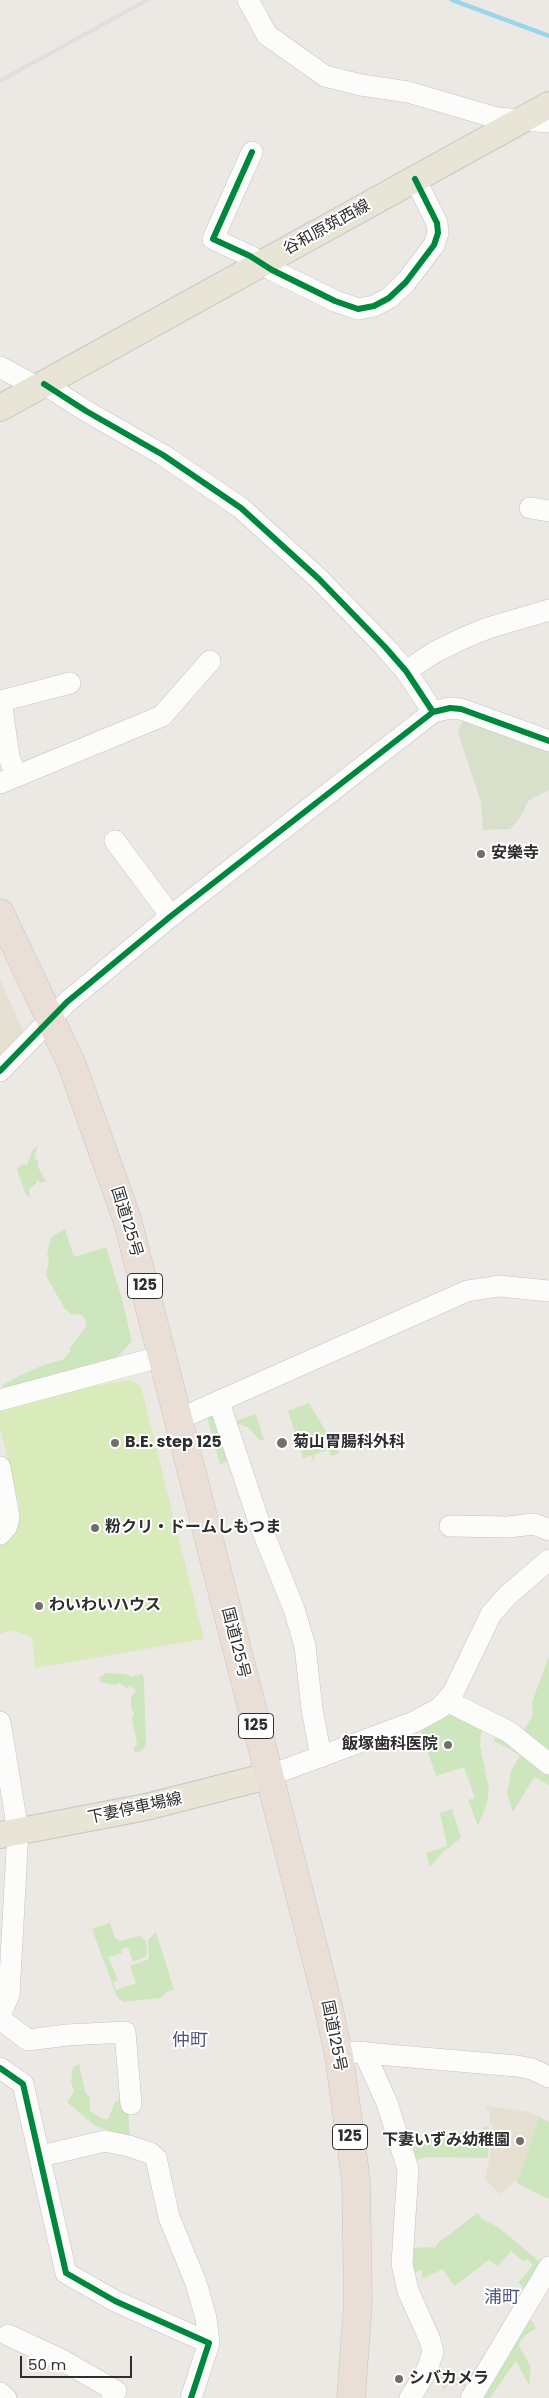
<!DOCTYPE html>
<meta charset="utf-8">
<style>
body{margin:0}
#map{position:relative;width:549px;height:2398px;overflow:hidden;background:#ece8e4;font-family:Poppins,sans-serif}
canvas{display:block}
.scale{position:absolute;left:20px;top:2356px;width:112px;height:22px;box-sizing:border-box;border:2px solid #2e2e2e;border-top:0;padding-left:6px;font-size:15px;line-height:18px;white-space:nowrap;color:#2e2e2e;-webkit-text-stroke:4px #fff;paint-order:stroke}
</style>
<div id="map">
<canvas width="549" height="2398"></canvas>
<div class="scale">50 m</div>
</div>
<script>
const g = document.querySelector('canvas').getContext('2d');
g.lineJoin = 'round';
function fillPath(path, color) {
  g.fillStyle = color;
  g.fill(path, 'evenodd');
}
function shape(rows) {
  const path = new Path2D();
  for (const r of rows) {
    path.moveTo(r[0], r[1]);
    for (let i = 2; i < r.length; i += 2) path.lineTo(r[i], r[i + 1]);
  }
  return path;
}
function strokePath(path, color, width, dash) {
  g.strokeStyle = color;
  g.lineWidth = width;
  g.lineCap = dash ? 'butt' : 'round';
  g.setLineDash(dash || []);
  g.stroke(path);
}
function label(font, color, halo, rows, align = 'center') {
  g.font = font + ' Poppins,"Noto Sans JP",sans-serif';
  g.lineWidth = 4;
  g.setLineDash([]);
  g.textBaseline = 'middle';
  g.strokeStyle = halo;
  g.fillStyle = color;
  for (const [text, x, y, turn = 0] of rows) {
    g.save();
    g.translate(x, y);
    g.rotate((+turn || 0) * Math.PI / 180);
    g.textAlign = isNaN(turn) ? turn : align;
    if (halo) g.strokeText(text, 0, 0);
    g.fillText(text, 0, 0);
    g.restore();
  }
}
fillPath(shape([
 [0,979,23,1030,20,1042,0,1063],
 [484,2105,529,2112,549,2122,549,2199,515,2182,499,2194,485,2179,490,2157,493,2125,490,2124,490,2112]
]), '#e6e0d3');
fillPath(shape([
 [38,1146,34,1159,38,1160,38,1167,46,1181,40,1183,37,1179,36,1184,29,1189,30,1197,26,1195,17,1170,21,1164,27,1165,33,1149],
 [65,1229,74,1257,106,1247,121,1296,132,1341,114,1361,3,1389,3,1385,11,1380,41,1366,64,1359,71,1350,69,1349,85,1328,86,1321,82,1315,71,1314,65,1309,46,1276,49,1259,47,1255,51,1237],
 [309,1403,339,1453,332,1456,328,1450,313,1455,315,1460,313,1461,311,1455,303,1458,288,1411],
 [206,1413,212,1415,223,1450,232,1460,220,1464],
 [256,1414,264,1440,259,1440,249,1428,233,1422],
 [549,1656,549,1750,523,1731,533,1715,532,1702],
 [107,1673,125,1674,132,1677,142,1674,144,1679,146,1746,141,1751,135,1752,133,1749,137,1744,132,1719,134,1714,131,1707,131,1698,136,1691,130,1685,127,1689,119,1682,115,1685,101,1682,99,1677],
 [453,1713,487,1731,481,1732,480,1746,489,1789,487,1803,478,1826,468,1800,475,1798,464,1767,436,1776,421,1731],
 [497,1733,549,1772,549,1785,534,1777,513,1812,507,1794,511,1772,520,1755,494,1741],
 [452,1809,461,1838,443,1852,430,1867,426,1853,447,1846,440,1813],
 [110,1923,115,1938,120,1941,139,1936,146,1941,147,1952,146,1956,133,1962,128,1947,121,1949,122,1953,108,1957,118,1980,113,1982,116,1990,136,1983,130,1966,149,1959,148,1940,156,1932,174,1990,166,1992,161,1998,123,2002,117,1997,92,1929],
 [79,2064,85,2092,90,2098,90,2111,102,2119,108,2119,115,2102,120,2100,122,2111,128,2111,130,2136,113,2133,94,2125,67,2102,74,2091,71,2082,73,2067],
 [539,2117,549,2122,549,2199,517,2183],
 [484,2127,489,2127,488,2158,430,2157,412,2160,406,2144,426,2138,428,2134,480,2133,483,2131],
 [478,2213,481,2218,499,2228,545,2266,529,2292,518,2283,533,2265,527,2259,524,2262,511,2251,498,2266,489,2260,454,2286,443,2269,422,2279,422,2270,408,2274,412,2248,433,2247,434,2249,439,2242],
 [530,2318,536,2328,526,2335,520,2341,519,2346,531,2367,529,2385,516,2361,490,2398,481,2398],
 [433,2366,442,2374,448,2367,467,2387,449,2383,444,2390,442,2387,446,2382,430,2371]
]), '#cee6be');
fillPath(shape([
 [463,720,549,747,549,790,529,800,519,819,510,829,483,830,481,802,458,732]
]), '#d8e0cc');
fillPath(shape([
 [130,1380,141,1387,204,1639,35,1668,32,1637,12,1630,0,1634,0,1542,16,1523,19,1504,0,1428,0,1409,99,1381,100,1385]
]), '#d9eabb');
strokePath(shape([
 [452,0,549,36]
]), '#99d6ec', 4.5);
const minor = shape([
 [248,0,267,35,325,76,361,85,408,92,497,118,549,122],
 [252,152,213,239,250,256,272,270,335,301,358,309,374,306,389,298,406,282,434,245,438,233,437,223,415,179],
 [0,367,37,387],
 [44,384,86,411,163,455,241,508,319,579,385,647,406,671,433,712],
 [530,508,549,511],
 [406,671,435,652,466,637,488,628,549,610],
 [16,776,9,757,1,701,70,683],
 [0,783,162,716,210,661],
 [115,841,171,916],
 [0,1071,67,1002,171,916,433,712,450,708,461,709,549,741],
 [0,1400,163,1356],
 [219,1402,259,1522,294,1609,305,1646,312,1709,321,1757],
 [179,1419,467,1291,499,1286,549,1291],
 [0,1467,9,1517,7,1526,0,1534],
 [450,1526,508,1527,534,1524,549,1530],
 [447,1701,509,1732,549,1764],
 [0,1722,18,1831,9,1995,0,2015],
 [268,1776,414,1722,440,1708,453,1693,491,1614,508,1595,549,1560],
 [0,2019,28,2040,67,2035,125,2032,131,2104],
 [353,2052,517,2066,532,2069,549,2077],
 [364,2052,387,2103,408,2169,402,2264,408,2291,430,2340,433,2352,427,2370,410,2398],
 [0,2068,23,2084,66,2273,115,2301,209,2343,191,2398],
 [41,2156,105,2141,129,2146,150,2153,156,2158,169,2217,196,2283,206,2318,209,2343],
 [8,2335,62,2360,116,2391,112,2398],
 [0,2393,6,2398],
 [471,2398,549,2267]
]);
const major = shape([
 [0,408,549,105],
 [0,1835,146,1807,268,1776]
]);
const highway = shape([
 [0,913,72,1065,127,1219,327,2001,339,2056,356,2180,358,2303,351,2398]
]);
strokePath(minor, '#c5c4c5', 22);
strokePath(major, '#c6c5c4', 28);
strokePath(highway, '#c6c5c4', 29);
strokePath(minor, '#fcfcfb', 21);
strokePath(major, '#e8e4d6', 26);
strokePath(highway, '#eadfd6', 28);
strokePath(shape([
 [0,81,147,0]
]), '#dfdfe1', 4);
strokePath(shape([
 [252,152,213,239,250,256,272,270,335,301,358,309,374,306,389,298,406,282,434,245,438,233,437,223,415,179],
 [44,384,86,411,163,455,241,508,319,579,385,647,406,671,433,712],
 [0,1071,67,1002,171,916,433,712,450,708,461,709,549,741],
 [0,2068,23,2084,66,2273,115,2301,209,2343,191,2398]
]), '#00873e', 6);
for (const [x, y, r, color] of [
 [481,854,5,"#706f6e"],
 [115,1443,5,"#706f6e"],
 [282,1443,6,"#706f6e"],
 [95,1528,5,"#706f6e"],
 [39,1606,5,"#706f6e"],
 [448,1745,5,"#706f6e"],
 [520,2141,5,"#706f6e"],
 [399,2379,5,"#706f6e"]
]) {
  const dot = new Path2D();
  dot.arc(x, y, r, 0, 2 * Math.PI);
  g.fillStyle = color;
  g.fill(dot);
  strokePath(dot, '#fff', 2);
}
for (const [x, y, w] of [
 [145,1286,35],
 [256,1726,35],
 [350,2137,35]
]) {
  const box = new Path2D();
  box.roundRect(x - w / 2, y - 12.5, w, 25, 4);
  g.fillStyle = '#fff';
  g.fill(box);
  strokePath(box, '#2e2e2e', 1);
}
label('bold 15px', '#2e2e2e', null, [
 ["125",145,1286],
 ["125",256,1726],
 ["125",350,2137]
]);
label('16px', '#2e2e2e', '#fff', [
 ["谷和原筑西線",327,228,-29],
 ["国道125号",126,1222,73],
 ["国道125号",235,1643,76],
 ["下妻停車場線",135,1809,-12],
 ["国道125号",333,2036,79]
]);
label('bold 16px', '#2e2e2e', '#fff', [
 ["安樂寺",491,854],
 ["B.E. step 125",125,1443],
 ["菊山胃腸科外科",293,1443],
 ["粉クリ・ドームしもつま",105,1528],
 ["わいわいハウス",49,1606],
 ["飯塚歯科医院",438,1745,"right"],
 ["下妻いずみ幼稚園",510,2141,"right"],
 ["シバカメラ",409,2379]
], 'left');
label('18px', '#4d5680', '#fff', [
 ["仲町",190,2041],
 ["浦町",502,2298]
]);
</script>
